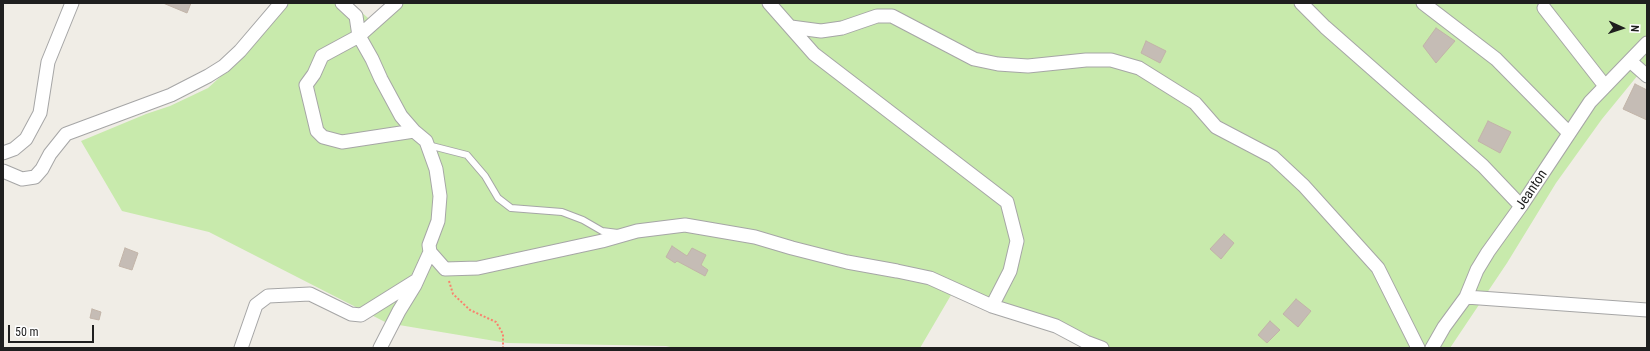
<!DOCTYPE html>
<style>
body{margin:0}
#map{position:relative;width:1650px;height:351px;overflow:hidden;background:#f0ede6;font-family:"Roboto Condensed",sans-serif}
canvas{display:block}
.frame{position:absolute;inset:0;border:4px solid #1f1f1f;pointer-events:none}
.north{position:absolute;left:1602px;top:8px;width:40px;height:40px;-webkit-text-stroke:3px #fff;paint-order:stroke;rotate:93deg;font-size:11px;font-weight:700;line-height:16px;text-align:center;color:#1f1f1f}
.north::after{content:'';display:block;margin:auto;width:14px;height:18px;background:#1f1f1f;clip-path:polygon(50% 0,100% 100%,50% 72%,0 100%)}
.scale{position:absolute;left:8px;top:325px;width:86px;height:18px;box-sizing:border-box;border:2px solid #1f1f1f;border-top:0;padding-left:5px;font-size:12px;line-height:14px;white-space:nowrap;color:#1f1f1f;-webkit-text-stroke:3px #fff;paint-order:stroke}
</style>
<div id="map">
<canvas width="1650" height="351"></canvas>
<div class="frame"></div>
<div class="north">N</div>
<div class="scale">50 m</div>
</div>
<script>
const g = document.querySelector('canvas').getContext('2d');
g.lineJoin = 'round';
function fillPath(path, color) {
  g.fillStyle = color;
  g.fill(path, 'evenodd');
}
function shape(rows) {
  const path = new Path2D();
  for (const r of rows) {
    path.moveTo(r[0], r[1]);
    for (let i = 2; i < r.length; i += 2) path.lineTo(r[i], r[i + 1]);
  }
  return path;
}
function strokePath(path, color, width, dash) {
  g.strokeStyle = color;
  g.lineWidth = width;
  g.lineCap = dash ? 'butt' : 'round';
  g.setLineDash(dash || []);
  g.stroke(path);
}
function label(font, color, halo, rows, align = 'center') {
  g.font = font + ' "Roboto Condensed",sans-serif';
  g.lineWidth = 3;
  g.setLineDash([]);
  g.textBaseline = 'middle';
  g.strokeStyle = halo;
  g.fillStyle = color;
  for (const [text, x, y, turn = 0] of rows) {
    g.save();
    g.translate(x, y);
    g.rotate((+turn || 0) * Math.PI / 180);
    g.textAlign = isNaN(turn) ? turn : align;
    if (halo) g.strokeText(text, 0, 0);
    g.fillText(text, 0, 0);
    g.restore();
  }
}
fillPath(shape([
 [287,3,351,3,376,25,401,3,1647,3,1647,64,1602,119,1556,183,1507,263,1450,348,1091,348,1066,336,954,290,920,348,675,348,666,346,507,343,387,323,209,232,122,211,81,141,146,114,170,106,208,88,230,68]
]), '#c8eaac');
const building = shape([
 [163,3,191,3,187,13,163,3],
 [1436,28,1455,41,1436,63,1423,46,1436,28],
 [1146,41,1166,51,1160,63,1141,53,1146,41],
 [1635,84,1647,90,1647,120,1623,109,1635,84],
 [1488,121,1511,132,1500,153,1478,141,1488,121],
 [1224,234,1234,243,1221,259,1210,249,1224,234],
 [672,246,687,256,692,248,706,255,701,265,708,270,705,276,677,261,675,263,666,257,672,246],
 [125,248,138,253,132,270,119,266,125,248],
 [1296,299,1311,311,1298,327,1283,314,1296,299],
 [92,309,101,312,99,320,90,318,92,309],
 [1270,321,1280,330,1267,343,1258,335,1270,321]
]);
fillPath(building, '#c5bcb5');
strokePath(building, '#c2b4a8', 1);
const lane = shape([
 [428,145,467,155,485,176,498,198,511,208,562,212,583,220,602,231,618,233]
]);
const street = shape([
 [342,3,356,16,359,36,372,59,381,79,401,116,414,131,426,141,436,169,440,196,438,221,429,245,430,252,415,285,399,311,380,348],
 [396,3,359,36,322,56,314,74,306,85,317,131,323,137,342,142,414,131],
 [769,3,814,54,1007,202,1017,241,1010,271,992,306],
 [1301,3,1325,27,1483,166,1521,206],
 [1423,3,1496,59,1569,133],
 [1544,8,1605,86],
 [791,27,821,31,842,28,877,16,892,16,974,59,998,64,1028,66,1086,60,1111,60,1139,68,1195,103,1216,127,1273,157,1304,186,1378,268,1418,348],
 [1630,61,1647,76],
 [3,153,14,149,26,139,40,113,48,62,72,3],
 [3,171,22,179,35,177,42,169,50,154,66,134,171,95,208,76,224,66,240,51,281,3],
 [430,252,445,269,478,268,602,241,637,231,685,225,755,237,792,248,847,262,897,271,930,278,992,306,1056,326,1086,342,1102,348],
 [1466,297,1647,310],
 [241,348,256,305,268,296,310,294,351,314,361,315,417,280],
 [1432,348,1444,327,1466,297,1477,270,1488,252,1521,206,1590,102,1647,43]
]);
strokePath(lane, '#a6a6a6', 8);
strokePath(street, '#a6a6a6', 15);
strokePath(shape([
 [449,281,453,294,470,310,496,322,503,334,503,348]
]), '#fa816d', 2, [2, 2]);
strokePath(lane, '#fff', 6);
strokePath(street, '#fff', 13);
label('14px', '#1f1f1f', '#fff', [
 ["Jeanton",1532,190,-56]
]);
</script>
